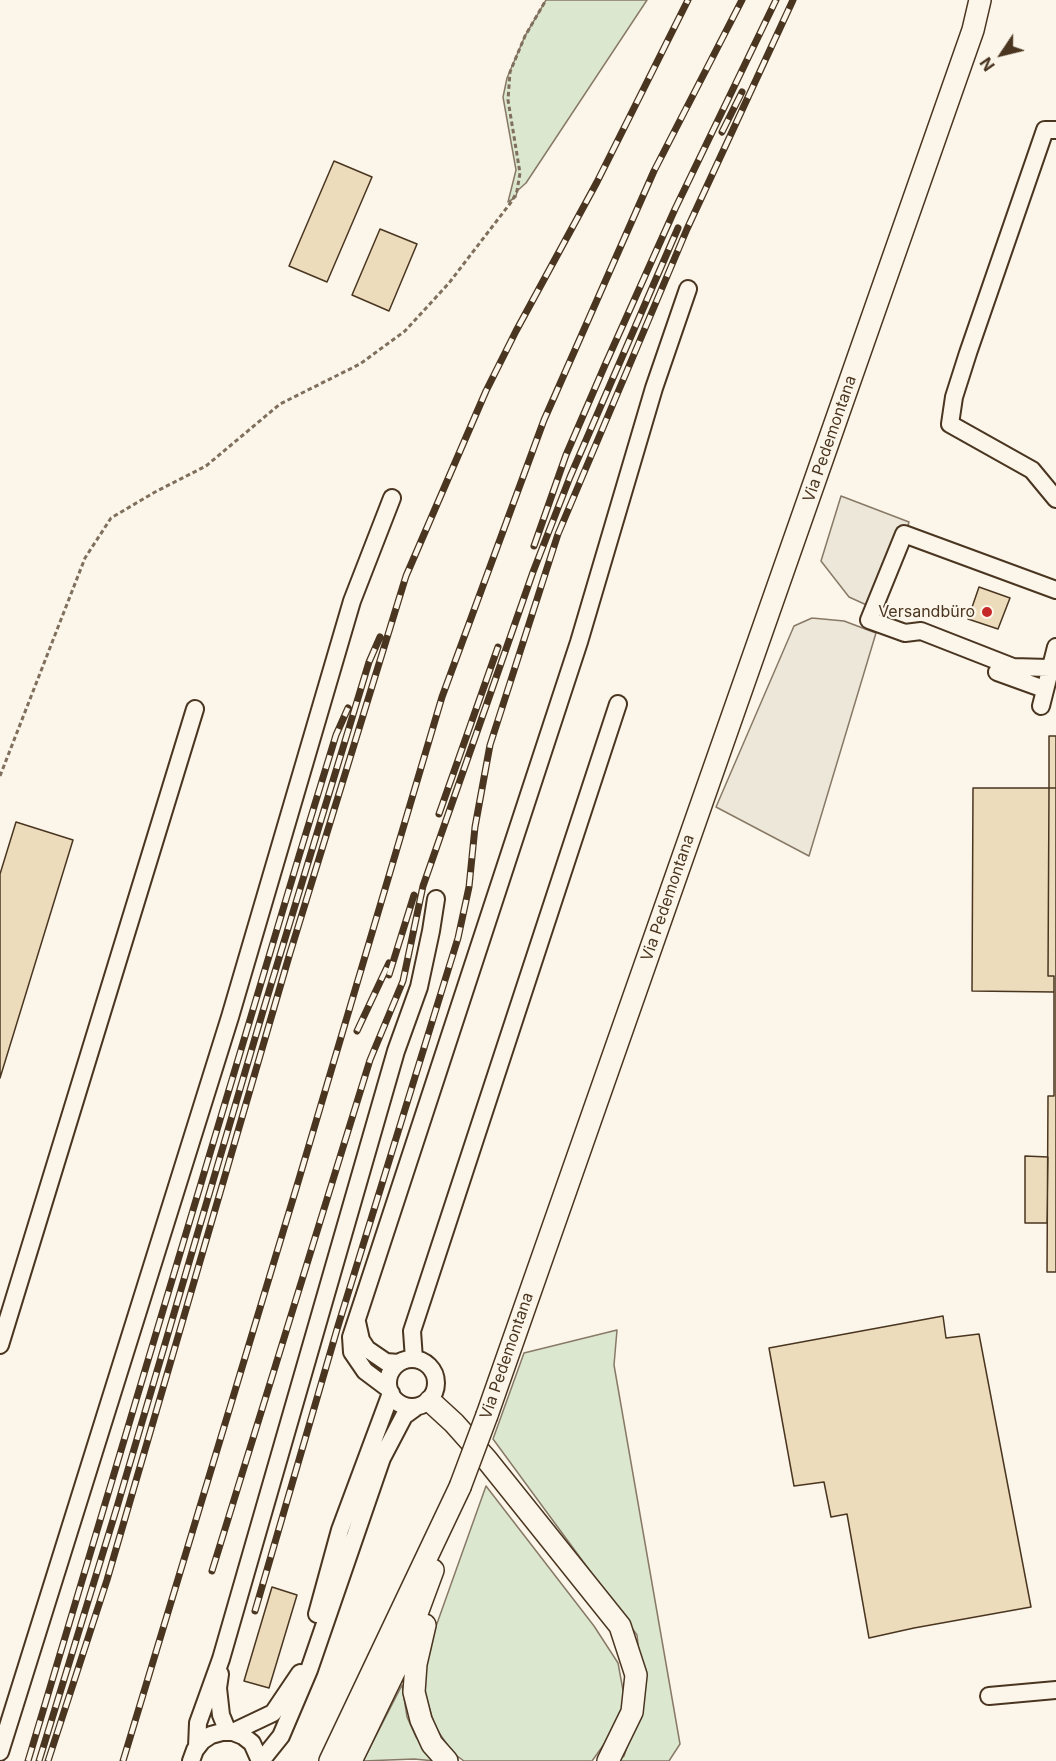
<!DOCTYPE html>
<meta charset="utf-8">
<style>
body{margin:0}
#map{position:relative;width:1056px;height:1761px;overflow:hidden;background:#fbf6e9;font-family:Inter,sans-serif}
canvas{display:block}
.north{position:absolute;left:972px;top:24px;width:60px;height:60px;-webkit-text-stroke:4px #fbf6e9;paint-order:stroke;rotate:235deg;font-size:16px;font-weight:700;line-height:24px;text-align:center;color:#4a3520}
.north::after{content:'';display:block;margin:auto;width:21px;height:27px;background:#4a3520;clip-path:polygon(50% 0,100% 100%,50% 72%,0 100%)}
</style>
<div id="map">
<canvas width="1056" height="1761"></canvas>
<div class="north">N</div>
</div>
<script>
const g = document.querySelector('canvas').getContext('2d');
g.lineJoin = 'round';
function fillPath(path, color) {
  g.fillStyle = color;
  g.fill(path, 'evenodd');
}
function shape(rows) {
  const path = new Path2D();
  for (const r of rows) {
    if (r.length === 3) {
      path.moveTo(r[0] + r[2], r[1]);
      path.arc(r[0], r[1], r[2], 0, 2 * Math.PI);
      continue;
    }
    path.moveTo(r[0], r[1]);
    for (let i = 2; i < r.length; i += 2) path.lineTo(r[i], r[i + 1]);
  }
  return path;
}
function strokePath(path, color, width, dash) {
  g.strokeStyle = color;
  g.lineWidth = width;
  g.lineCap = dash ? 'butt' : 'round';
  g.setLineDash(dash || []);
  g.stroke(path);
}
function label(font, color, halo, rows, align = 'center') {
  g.font = font + ' Inter,sans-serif';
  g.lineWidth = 4.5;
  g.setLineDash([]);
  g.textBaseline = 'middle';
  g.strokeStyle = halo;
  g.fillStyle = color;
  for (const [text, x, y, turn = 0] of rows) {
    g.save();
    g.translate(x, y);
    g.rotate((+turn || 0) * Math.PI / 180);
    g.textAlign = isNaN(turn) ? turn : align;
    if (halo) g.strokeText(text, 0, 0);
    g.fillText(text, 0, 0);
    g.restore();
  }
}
const green = shape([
 [546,0,647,0,526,183,517,191,516,197,508,202,516,170,503,97,507,78,525,36,546,0],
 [617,1330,614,1365,680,1744,669,1761,618,1761,624,1756,644,1696,637,1635,493,1439,524,1353,617,1330],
 [486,1486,594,1626,618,1663,625,1701,620,1722,592,1761,464,1761,453,1753,435,1727,424,1690,424,1660,486,1486],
 [402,1685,407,1717,416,1737,435,1761,414,1759,363,1761,402,1685]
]);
fillPath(green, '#dce7d0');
strokePath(green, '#887966', 1.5);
const parking = shape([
 [841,496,909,522,882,612,849,597,821,561,841,496],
 [812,618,844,621,876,633,809,856,716,807,794,626,812,618]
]);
fillPath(parking, '#ede7d9');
strokePath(parking, '#887966', 1.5);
const building = shape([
 [334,161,372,177,327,282,289,266,334,161],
 [380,229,417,244,389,311,352,295,380,229],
 [979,587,1010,598,998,629,968,619,979,587],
 [1049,736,1056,736,1056,788,1049,788,1049,736],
 [973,788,1049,788,1048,976,1054,976,1054,992,972,991,973,788],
 [1049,788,1056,788,1056,1272,1047,1272,1048,1096,1054,1096,1054,976,1048,976,1049,788],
 [16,822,73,840,0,1078,0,874,16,822],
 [1025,1156,1048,1157,1047,1223,1025,1223,1025,1156],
 [943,1316,946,1338,979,1334,1031,1607,914,1628,869,1638,847,1514,831,1517,824,1482,794,1486,769,1348,943,1316],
 [272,1587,297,1595,269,1688,244,1681,272,1587]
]);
fillPath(building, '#ecdcbc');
strokePath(building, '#4a3520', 1.5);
const minor = shape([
 [1056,130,1045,130,968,353,954,397,950,424,1032,470,1056,499],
 [1049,668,1013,667,921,631,905,633,869,620,904,534,1056,590],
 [997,672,1044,689],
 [1041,706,1056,647],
 [357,1322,361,1340,367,1349,386,1362,399,1363],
 [0,1345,195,709],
 [412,1383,24],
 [414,1359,412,1331,618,704],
 [389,1389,365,1371,352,1352,351,1337,579,642,654,388,688,289],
 [317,1614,340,1530,391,1393],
 [220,1674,218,1688,221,1715,228,1732],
 [989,1696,1056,1690],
 [233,1732,273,1713,300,1673],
 [197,1747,198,1723,221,1659,396,1051,419,987,431,931,436,899],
 [0,1752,230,1017,352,601,392,498],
 [191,1761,195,1750,202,1741,211,1735,222,1732,233,1732,243,1736,252,1743,260,1761],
 [261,1761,281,1736,309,1670,382,1458,404,1416,415,1408]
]);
const major = shape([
 [430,1401,454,1423,487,1460,620,1626,636,1675,632,1712,608,1761],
 [487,1415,973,30,980,0],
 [425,1625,416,1664,414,1692,421,1720,432,1744,447,1761],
 [330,1761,460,1487],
 [351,1761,399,1662,433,1570]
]);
strokePath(minor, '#4a3520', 20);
strokePath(major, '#4a3520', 24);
strokePath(shape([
 [0,776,85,558,111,518,155,492,206,466,280,404,360,364,405,331,449,283,512,201,517,191,520,173,508,100,510,72,525,36,546,0]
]), '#7f6f5c', 3, [4.5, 3]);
strokePath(minor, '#fbf6e9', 16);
strokePath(major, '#fbf6e9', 21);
const rail = shape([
 [722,132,742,92],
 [534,546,566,455,605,365,675,209,776,0],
 [439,814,498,647],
 [389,975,414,895],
 [357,1031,389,963],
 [212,1571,370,1060,403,981,423,886,533,572,570,477,678,228],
 [255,1611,338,1326,458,938,469,887,475,827,490,745,558,534,687,229,793,0],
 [28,1761,299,856,336,735,348,708],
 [39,1761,117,1507,263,1011,369,662,380,637],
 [48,1761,107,1580,290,953,406,576,486,391,516,331,597,182,688,0],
 [123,1761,296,1189,442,697,544,420,654,171,742,0]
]);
strokePath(rail, '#4a3520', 7);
strokePath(rail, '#fbf6e9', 4.5, [14]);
const majorBridge = shape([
 [460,1487,487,1415]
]);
strokePath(majorBridge, '#4a3520', 24, []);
strokePath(majorBridge, '#fbf6e9', 21);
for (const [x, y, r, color] of [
 [987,612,6,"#c62828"]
]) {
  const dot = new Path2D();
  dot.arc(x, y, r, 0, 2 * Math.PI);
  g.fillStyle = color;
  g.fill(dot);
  strokePath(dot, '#fbf6e9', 2);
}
label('16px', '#4a3520', '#fbf6e9', [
 ["Via Pedemontana",830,439,-71],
 ["Via Pedemontana",668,898,-71],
 ["Via Pedemontana",507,1356,-71]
]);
label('16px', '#4a3520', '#fbf6e9', [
 ["Versandbüro",975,612]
], 'right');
</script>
